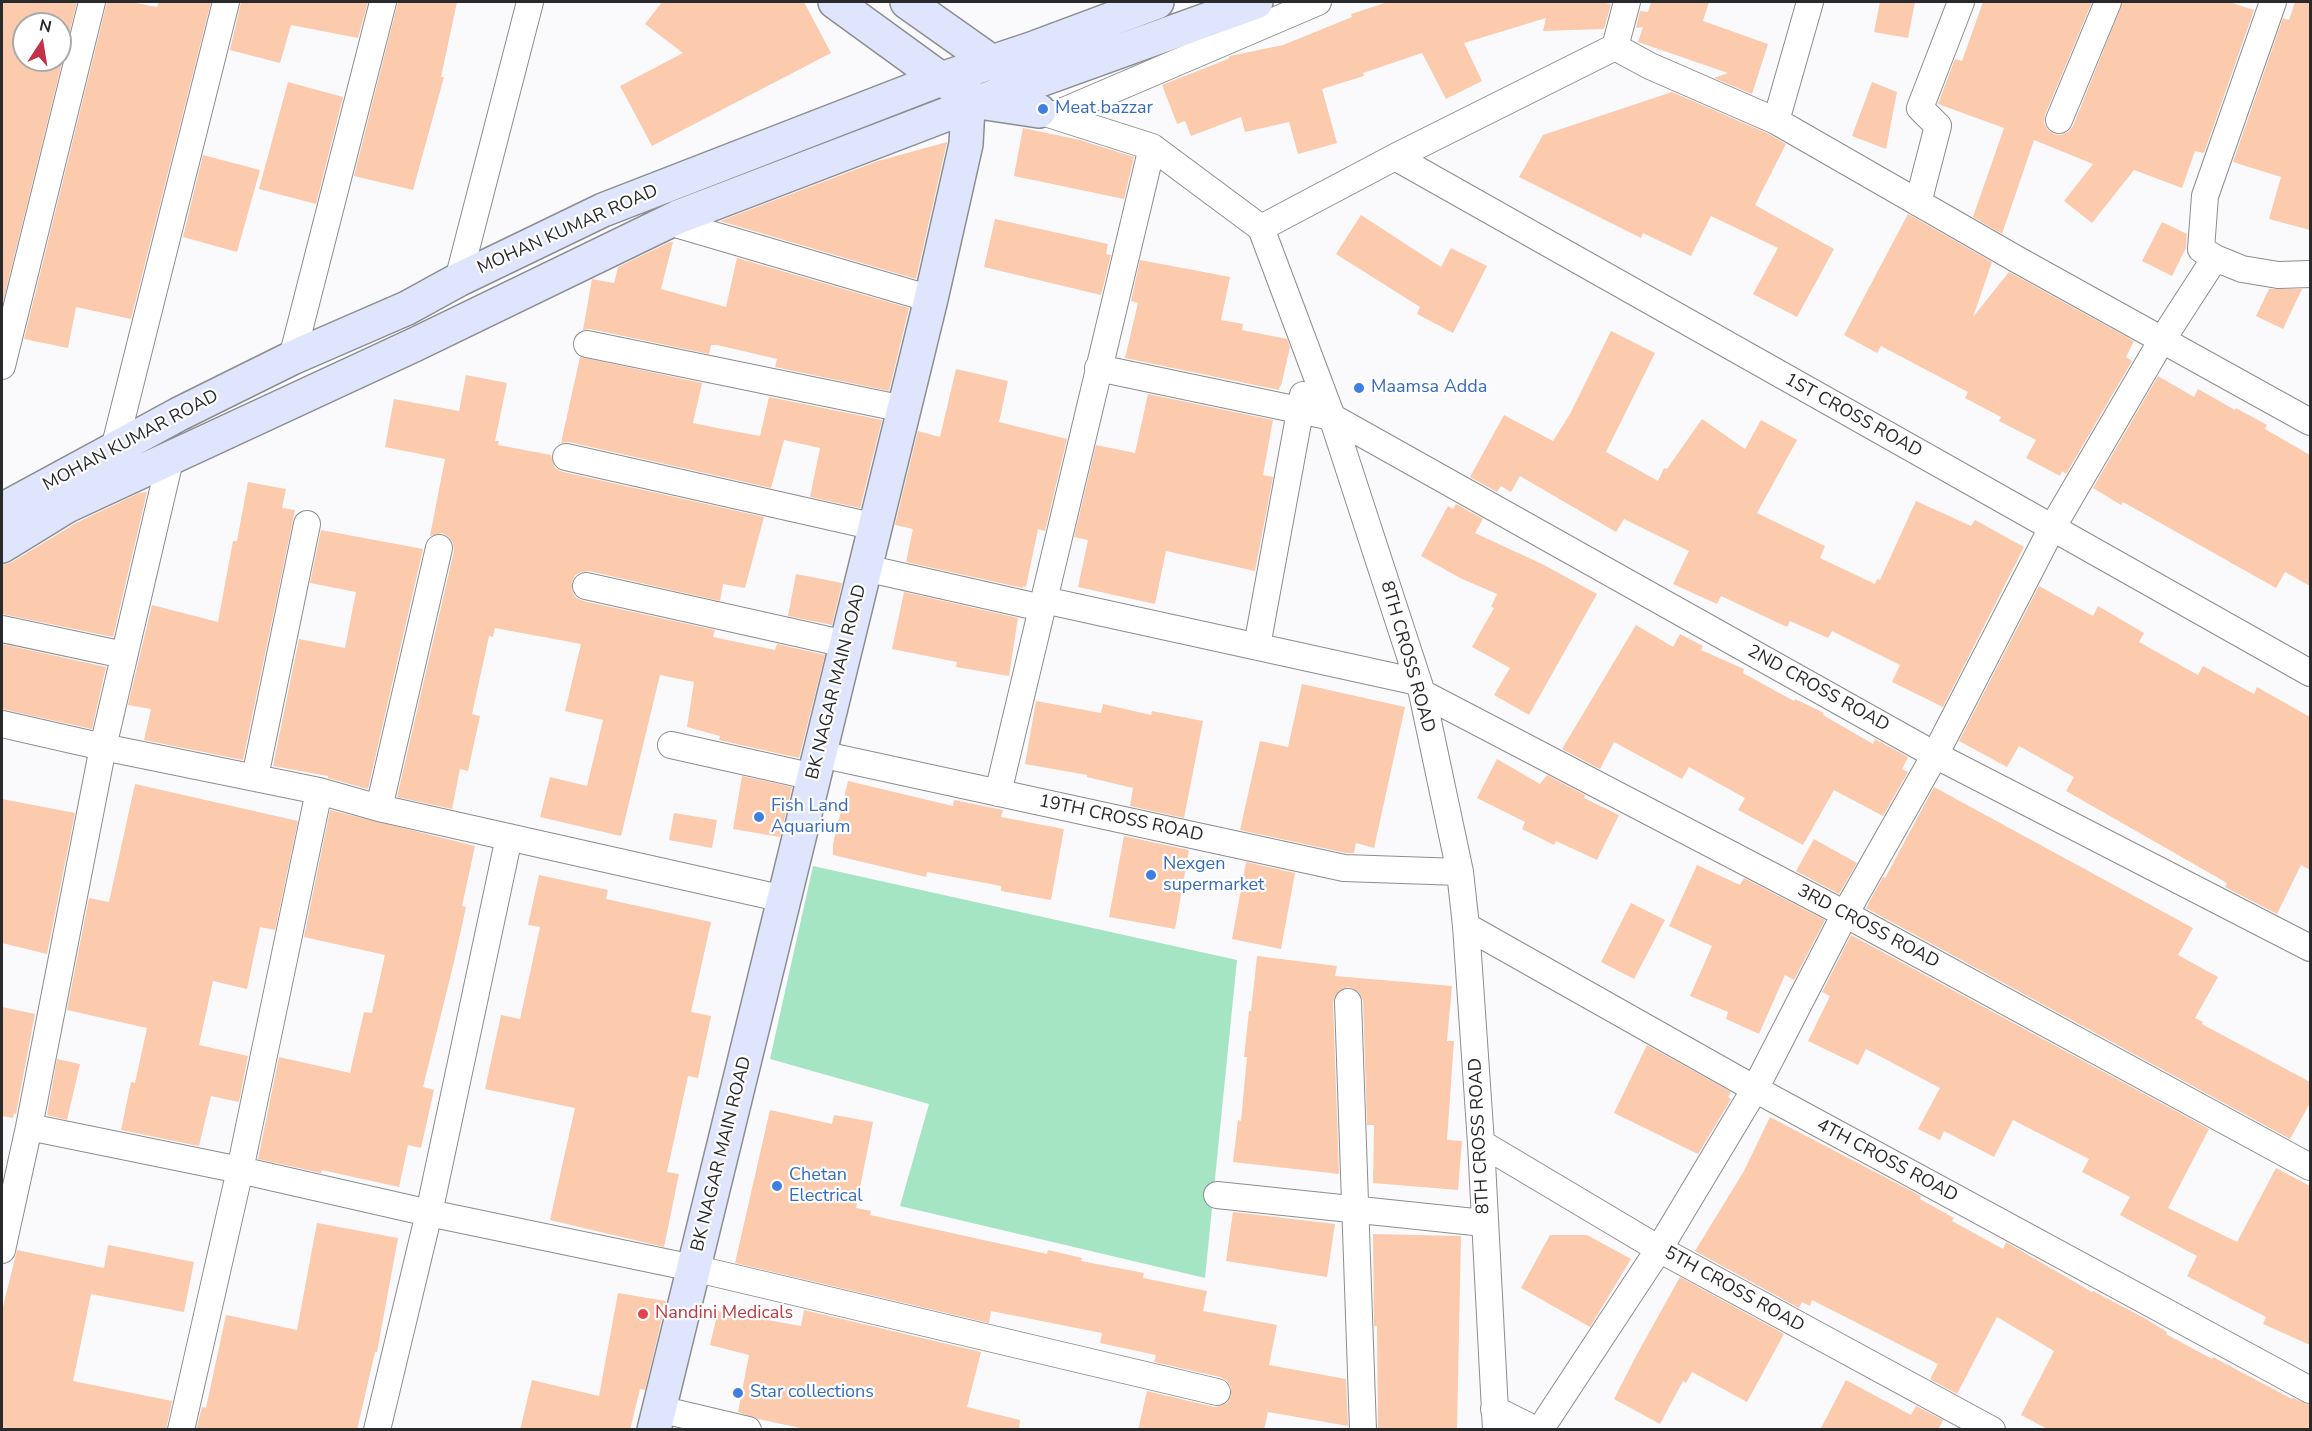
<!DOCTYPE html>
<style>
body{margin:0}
#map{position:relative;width:2312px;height:1431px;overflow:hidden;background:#fafafd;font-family:"Nunito Sans",sans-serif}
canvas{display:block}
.frame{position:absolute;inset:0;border:3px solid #292a2b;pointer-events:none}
.north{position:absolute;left:12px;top:12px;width:60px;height:60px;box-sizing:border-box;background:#fff;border:2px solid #a9aaaa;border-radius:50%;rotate:12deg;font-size:16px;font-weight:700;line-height:24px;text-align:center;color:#292a2b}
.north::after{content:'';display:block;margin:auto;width:21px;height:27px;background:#c23248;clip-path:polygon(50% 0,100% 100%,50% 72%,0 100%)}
</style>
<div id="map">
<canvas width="2312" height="1431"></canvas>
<div class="frame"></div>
<div class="north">N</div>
</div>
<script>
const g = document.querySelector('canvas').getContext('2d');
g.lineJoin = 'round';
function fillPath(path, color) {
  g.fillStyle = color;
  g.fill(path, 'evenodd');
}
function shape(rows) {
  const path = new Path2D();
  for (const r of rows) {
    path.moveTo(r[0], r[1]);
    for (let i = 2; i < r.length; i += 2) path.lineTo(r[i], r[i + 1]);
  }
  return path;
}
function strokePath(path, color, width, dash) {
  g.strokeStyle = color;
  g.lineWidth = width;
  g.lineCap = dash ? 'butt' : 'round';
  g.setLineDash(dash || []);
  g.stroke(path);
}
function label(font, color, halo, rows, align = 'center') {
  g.font = font + ' "Nunito Sans",sans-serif';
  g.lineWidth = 4.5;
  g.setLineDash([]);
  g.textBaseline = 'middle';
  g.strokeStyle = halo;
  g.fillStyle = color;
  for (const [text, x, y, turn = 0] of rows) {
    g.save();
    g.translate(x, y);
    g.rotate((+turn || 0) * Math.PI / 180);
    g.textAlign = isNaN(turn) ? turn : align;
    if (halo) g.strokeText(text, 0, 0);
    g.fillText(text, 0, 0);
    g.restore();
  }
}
fillPath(shape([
 [813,866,1237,960,1205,1278,900,1206,929,1104,770,1059]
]), '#a6e5c4');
fillPath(shape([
 [2,2,77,2,2,306],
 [24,24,60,24,60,60,24,60],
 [107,2,131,2,157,7,159,2,211,2,131,319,76,307,68,348,24,339],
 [241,2,368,2,358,38,291,25,280,63,230,50],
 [398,2,457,2,441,77,444,77,413,190,354,176],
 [662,2,804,2,831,53,652,146,620,86,683,53,645,24],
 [1388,2,1597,2,1611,4,1604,29,1543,31,1546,18,1464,43,1482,81,1446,99,1422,53,1363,73,1364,76,1322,89,1337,143,1298,154,1289,122,1245,132,1241,117,1191,136,1185,121,1177,124,1162,85,1228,59,1230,56,1283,45,1352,17,1351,14],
 [1651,2,1709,2,1703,21,1768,44,1752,94,1714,78,1728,73,1638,42,1643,27,1636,28,1640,11,1648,12],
 [1880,2,1915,2,1908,38,1874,32],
 [1983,2,2092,2,2045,115,2044,123,2048,130,2054,134,2060,135,2068,132,2073,126,2123,2,2229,2,2254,10,2204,153,2195,151,2182,188,2134,170,2092,223,2064,201,2093,164,2034,140,2002,234,1973,217,2004,128,1938,104,1955,59,1962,61],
 [2295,2,2310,2,2310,230,2269,219,2281,177,2233,162,2283,18,2289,20],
 [288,82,343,97,316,204,259,189],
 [1872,82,1897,92,1886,149,1852,136],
 [1672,92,1769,134,1786,144,1755,205,1834,249,1797,317,1753,294,1778,248,1711,216,1691,256,1643,233,1641,238,1519,177,1543,135],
 [1023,128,1080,140,1134,157,1124,199,1014,176],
 [947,142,916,279,720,221,878,161],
 [203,155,260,170,237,252,183,237],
 [1908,214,1992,262,1973,317,2009,272,2134,341,2126,357,2132,361,2066,474,2062,471,2060,476,2026,458,2036,440,1999,421,2001,417,1965,398,1968,392,1881,346,1877,353,1844,335],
 [1361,215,1441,267,1451,248,1487,266,1453,333,1417,314,1420,307,1336,254],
 [995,219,1108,244,1106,254,1111,255,1101,295,984,267],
 [2162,222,2187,234,2186,248,2172,276,2142,261],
 [670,242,673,242,661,289,726,307,737,258,909,308,889,391,775,367,777,359,717,345,711,345,709,354,590,329,583,330,592,279,614,283,618,267],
 [1140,260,1230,277,1221,320,1243,324,1242,330,1287,339,1290,347,1281,386,1280,386,1279,390,1125,358,1138,303,1131,301],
 [2269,289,2302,289,2283,329,2256,316],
 [1611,331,1655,353,1606,452,1658,481,1664,468,1667,469,1702,419,1745,449,1761,420,1797,440,1757,513,1825,546,1820,558,1875,584,1877,579,1880,580,1916,501,1971,526,1975,520,2024,547,1943,707,1892,682,1900,665,1832,631,1828,638,1790,621,1787,627,1721,596,1717,604,1673,584,1689,551,1624,519,1616,532,1520,476,1511,492,1501,486,1497,492,1470,477,1504,415,1553,441,1570,414],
 [580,357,702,383,693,423,722,429,760,436,769,397,882,420,860,508,810,497,820,448,784,440,771,488,569,442,561,443],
 [956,369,1008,381,999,422,1067,439,1045,531,1038,529,1026,587,1023,586,1023,588,906,562,913,529,895,525,918,431,940,437],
 [466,375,507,383,495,441,499,441,498,445,551,455,555,468,563,472,764,517,745,588,723,584,720,601,589,571,581,572,575,575,572,582,572,590,575,597,583,601,715,630,713,637,775,650,777,644,825,655,799,758,719,740,720,736,687,727,694,682,660,675,621,836,540,817,550,777,587,786,603,720,565,711,581,644,495,628,493,637,489,636,472,714,480,716,468,771,460,769,452,809,397,797,454,551,453,543,449,537,442,533,430,536,445,459,385,447,394,399,459,411],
 [2158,376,2194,397,2198,389,2235,410,2236,408,2267,425,2265,429,2310,455,2310,586,2285,572,2276,588,2123,502,2121,505,2093,488],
 [1148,394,1273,420,1263,475,1273,477,1255,571,1166,551,1155,604,1078,587,1088,540,1074,537,1096,445,1135,453],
 [248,482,286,489,282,508,295,510,243,760,144,740,151,709,128,705,152,605,218,622,233,541,237,541],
 [147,492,113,637,2,614,2,565,12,562,76,523,139,493],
 [1456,504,1483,519,1475,533,1544,565,1597,594,1529,715,1494,695,1510,668,1472,647,1494,608,1491,607,1497,594,1460,578,1421,556,1448,506,1453,509],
 [321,530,423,549,368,789,328,778,328,776,273,766,299,639,345,648,356,592,310,583],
 [796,574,842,583,832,625,788,616],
 [2039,586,2093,616,2098,606,2144,633,2139,642,2198,675,2203,666,2254,694,2257,687,2310,717,2310,870,2301,865,2277,914,2225,887,2227,883,2066,791,2074,777,2019,746,2007,767,1959,741],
 [904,592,1018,618,1009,676,956,667,957,662,892,649],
 [1636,625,1673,647,1680,634,1703,646,1701,650,1744,669,1743,673,1794,701,1795,699,1824,713,1823,715,1873,744,1875,739,1908,757,1902,769,1908,772,1883,816,1834,790,1803,845,1738,810,1745,798,1689,767,1682,779,1614,742,1600,769,1562,749],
 [2,644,106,667,92,729,2,709],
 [1302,684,1405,707,1374,848,1356,843,1354,853,1346,853,1240,830,1260,741,1288,747],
 [1036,701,1101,713,1103,704,1151,715,1152,711,1203,721,1184,818,1130,806,1133,788,1087,777,1087,775,1025,764],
 [1497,759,1540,784,1547,775,1585,795,1584,798,1619,815,1597,860,1556,841,1554,845,1522,829,1525,822,1477,798],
 [742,776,792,787,780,837,733,829],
 [848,781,953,806,954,800,1003,810,1001,817,1064,829,1051,900,1001,891,1001,886,927,872,926,877,833,855,833,844],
 [135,784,298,821,275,930,260,927,247,989,213,981,199,1045,248,1056,239,1102,211,1096,199,1146,121,1130,131,1082,135,1083,147,1028,67,1010,89,898,109,902],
 [1934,787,2193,928,2178,955,2218,977,2195,1018,2203,1022,2202,1024,2310,1082,2310,1103,2290,1139,1866,908,1883,877,1885,878],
 [2,799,75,813,47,954,2,943],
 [330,810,475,846,462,906,466,907,454,962,423,1087,434,1090,421,1148,408,1145,399,1187,322,1170,321,1173,258,1159,279,1057,350,1073,364,1012,372,1013,385,955,304,937],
 [674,813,717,820,712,848,669,840],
 [1124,836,1189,850,1175,929,1109,917],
 [1814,839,1857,863,1839,894,1796,871],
 [1246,862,1295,873,1281,949,1232,939],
 [1697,865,1740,885,1744,878,1825,920,1794,980,1785,975,1759,1034,1726,1019,1728,1012,1690,996,1712,946,1669,926],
 [539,875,608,890,606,899,711,922,691,1012,711,1016,698,1078,688,1076,667,1172,679,1174,664,1247,550,1220,575,1108,485,1089,501,1015,520,1019,540,927,528,925],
 [1631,903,1665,920,1634,979,1601,962],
 [1851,935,2209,1129,2168,1208,2237,1242,2276,1168,2310,1186,2310,1345,2263,1324,2266,1317,2187,1276,2197,1256,2120,1215,2130,1197,2082,1172,2089,1159,2013,1120,1994,1157,1944,1131,1940,1140,1918,1129,1940,1088,1866,1049,1858,1065,1808,1041,1830,996,1822,992],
 [1257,956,1337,966,1335,976,1452,986,1447,1041,1454,1041,1447,1140,1462,1141,1458,1190,1373,1183,1374,1125,1367,1125,1363,1001,1360,994,1354,989,1348,987,1340,990,1335,996,1333,1003,1339,1174,1233,1162,1238,1120,1241,1121,1247,1057,1244,1057,1249,1011,1251,1011],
 [2,1007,35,1014,16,1114,14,1113,13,1118,2,1116],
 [1647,1045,1731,1092,1728,1097,1731,1099,1730,1101,1698,1154,1614,1113],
 [57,1059,80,1064,67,1120,47,1115],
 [770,1110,832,1124,834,1115,873,1122,856,1208,871,1211,870,1215,1047,1254,1048,1250,1082,1258,1081,1261,1144,1273,1143,1278,1207,1291,1203,1311,1277,1325,1269,1365,1346,1379,1348,1426,1268,1412,1264,1430,1138,1430,1147,1391,1214,1407,1221,1406,1227,1403,1231,1396,1231,1387,1227,1381,1220,1377,1154,1362,1156,1355,1100,1343,1102,1333,991,1311,989,1323,735,1263],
 [1770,1117,1921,1196,1920,1199,1954,1218,1952,1221,2003,1249,2006,1242,2092,1292,2093,1291,2146,1319,2167,1332,2166,1334,2212,1359,2213,1357,2292,1399,2293,1398,2310,1405,2310,1430,2049,1430,2021,1415,2054,1351,1997,1317,1957,1394,1930,1379,1938,1364,1812,1300,1810,1306,1802,1302,1799,1308,1695,1251,1744,1171],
 [1233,1212,1335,1224,1327,1277,1226,1261],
 [317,1223,398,1238,377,1352,375,1352,357,1430,196,1430,202,1407,206,1408,226,1315,297,1330],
 [1373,1234,1461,1236,1457,1430,1378,1429,1377,1326,1374,1326],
 [1550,1235,1587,1235,1631,1259,1590,1327,1521,1288],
 [108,1245,194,1262,184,1312,91,1294,73,1381,172,1401,166,1430,2,1430,2,1311,17,1250,104,1268],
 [1680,1277,1784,1334,1747,1402,1692,1372,1686,1383,1683,1381,1660,1424,1614,1399,1636,1356],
 [618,1293,666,1301,645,1390,640,1389,630,1430,520,1430,532,1380,599,1396],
 [804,1310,981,1352,967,1407,1020,1420,1019,1430,810,1430,758,1419,738,1412,749,1355,710,1345,718,1311,801,1326],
 [1846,1380,1911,1415,1916,1406,1943,1420,1938,1430,1820,1430]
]), '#fccaac');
const street = shape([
 [2273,2,2205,196,2201,249,2215,258,2242,269,2278,275,2310,274],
 [1615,47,1627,2],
 [1039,111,1152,147,1261,228,1332,417,1422,693,1460,872,1466,926,1481,1143,1496,1430],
 [1054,115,1318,2],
 [2059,120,2108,2],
 [1776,121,1810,2],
 [1395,157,2310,673],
 [1918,203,1938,126,1920,108,1961,2],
 [669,222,931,299],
 [1261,228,1395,157,1615,47,1650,66,1776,121,2018,260,2310,422],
 [458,280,530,2],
 [587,344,904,409],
 [292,358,383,2],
 [2,366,92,2],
 [1098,368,1332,417,1935,755,2310,948],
 [114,449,226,2],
 [566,457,876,527],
 [865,568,1042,608],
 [586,586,846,644],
 [1044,600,1418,682],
 [2,629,124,655],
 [1257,646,1303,395],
 [1422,693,1845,914,2310,1167],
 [2,724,103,747,319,791,379,808,784,899],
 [671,745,814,777],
 [820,754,1344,868,1460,872],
 [255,777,307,524],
 [998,793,1152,147],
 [379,808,439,548],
 [1466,926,1755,1089,2310,1390],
 [1348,1002,1363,1430],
 [29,1127,240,1170,429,1213,693,1268,1217,1392],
 [1481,1143,1659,1249,1992,1430],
 [1217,1195,1484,1223],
 [2,1250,29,1127,103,747,170,460],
 [659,1409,748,1430],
 [1494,1409,1536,1430],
 [181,1430,240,1170,319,791],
 [377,1430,429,1213,509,837],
 [1540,1430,1659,1249,1755,1089,1845,914,1935,755,2052,528,2162,340,2215,258]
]);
const secondary = shape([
 [835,2,941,79,979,102,1039,111],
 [907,2,1006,72],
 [2,510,179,414,292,358,407,308,458,280,603,210,941,79,1031,49,1157,2],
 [2,546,67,506,414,345,678,217,979,102,1256,2],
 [654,1430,931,299,966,144,968,107]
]);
strokePath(street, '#8c8d8f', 28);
strokePath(secondary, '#8c8d8f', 36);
strokePath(street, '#fff', 26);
strokePath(secondary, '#e0e5fe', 33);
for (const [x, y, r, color] of [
 [1043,109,6,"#3f7fe0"],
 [1359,388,6,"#3f7fe0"],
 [759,817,6,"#3f7fe0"],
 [1151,875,6,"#3f7fe0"],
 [777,1186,6,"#3f7fe0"],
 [643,1314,6,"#e0444e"],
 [738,1393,6,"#3f7fe0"]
]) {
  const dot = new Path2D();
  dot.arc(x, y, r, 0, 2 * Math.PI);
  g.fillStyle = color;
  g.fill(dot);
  strokePath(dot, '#fff', 2);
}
label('18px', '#366cbe', '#fff', [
 ["Meat bazzar",1055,109],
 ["Maamsa Adda",1371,388],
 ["Fish Land",771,807],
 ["Aquarium",771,828],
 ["Nexgen",1163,865],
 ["supermarket",1163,886],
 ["Chetan",789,1176],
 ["Electrical",789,1197],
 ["Star collections",750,1393]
], 'left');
label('18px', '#292a2b', '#fff', [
 ["MOHAN KUMAR ROAD",568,230,-24],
 ["1ST CROSS ROAD",1853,416,29],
 ["MOHAN KUMAR ROAD",131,441,-28],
 ["8TH CROSS ROAD",1407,657,74],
 ["BK NAGAR MAIN ROAD",837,682,-76],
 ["2ND CROSS ROAD",1818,689,29],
 ["19TH CROSS ROAD",1121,819,12],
 ["3RD CROSS ROAD",1868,927,28],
 ["8TH CROSS ROAD",1480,1136,-93],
 ["BK NAGAR MAIN ROAD",722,1154,-76],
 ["4TH CROSS ROAD",1887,1161,28],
 ["5TH CROSS ROAD",1734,1290,29]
]);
label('18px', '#be3a42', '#fff', [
 ["Nandini Medicals",655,1314]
], 'left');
</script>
